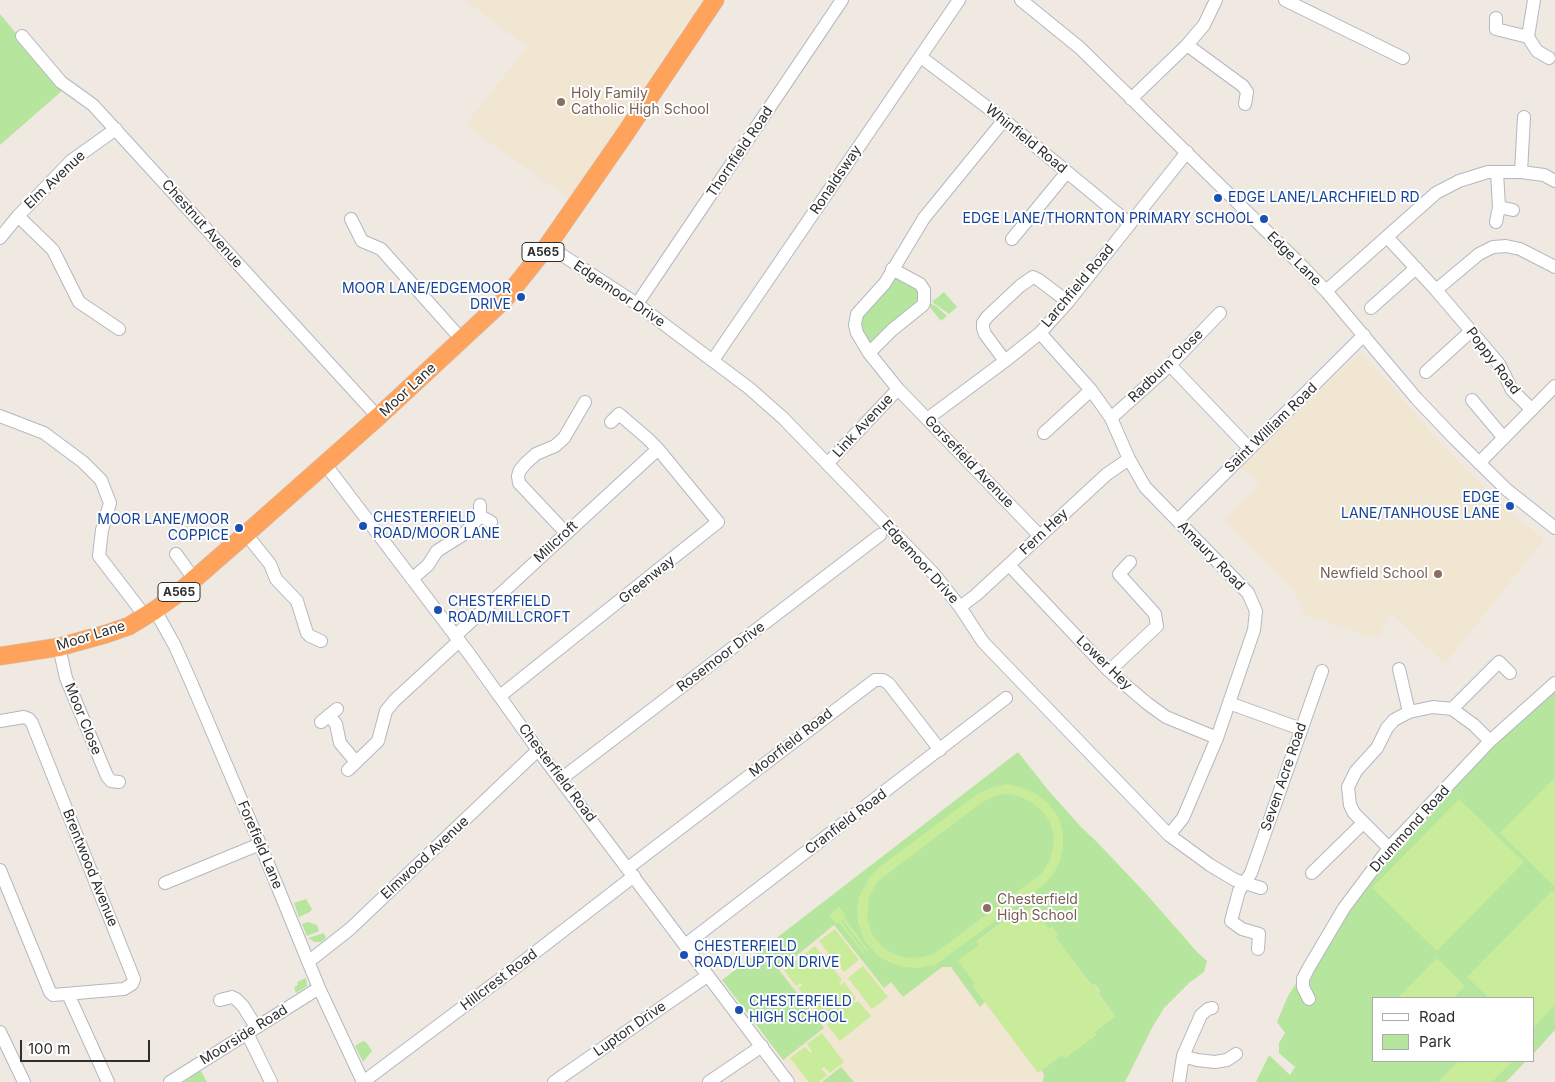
<!DOCTYPE html>
<style>
body{margin:0}
#map{position:relative;width:1555px;height:1082px;overflow:hidden;background:#efe9e1;font-family:Inter,sans-serif}
canvas{display:block}
.legend{position:absolute;left:1372px;top:997px;width:162px;height:65px;box-sizing:border-box;background:#fff;border:1px solid #ababab;margin:0;padding:6px 9px;list-style:none;font-size:15px;color:#2e2e2e}
.legend li{display:flex;align-items:center;gap:10px;height:25px}
.legend b{width:25px;border:1px solid #ababab}
.scale{position:absolute;left:20px;top:1040px;width:130px;height:22px;box-sizing:border-box;border:2px solid #2e2e2e;border-top:0;padding-left:6px;font-size:15px;line-height:18px;white-space:nowrap;color:#2e2e2e;-webkit-text-stroke:4px #fff;paint-order:stroke}
</style>
<div id="map">
<canvas width="1555" height="1082"></canvas>
<ul class="legend">
<li><b style="height:6px;background:#fff"></b>Road</li>
<li><b style="height:14px;background:#b6e59e"></b>Park</li>
</ul>
<div class="scale">100 m</div>
</div>
<script>
const g = document.querySelector('canvas').getContext('2d');
g.lineJoin = 'round';
function fillPath(path, color) {
  g.fillStyle = color;
  g.fill(path, 'evenodd');
}
function shape(rows) {
  const path = new Path2D();
  for (const r of rows) {
    path.moveTo(r[0], r[1]);
    for (let i = 2; i < r.length; i += 2) path.lineTo(r[i], r[i + 1]);
  }
  return path;
}
function strokePath(path, color, width, dash) {
  g.strokeStyle = color;
  g.lineWidth = width;
  g.lineCap = dash ? 'butt' : 'round';
  g.setLineDash(dash || []);
  g.stroke(path);
}
function label(font, color, halo, rows, align = 'center') {
  g.font = font + ' Inter,sans-serif';
  g.lineWidth = 4;
  g.setLineDash([]);
  g.textBaseline = 'middle';
  g.strokeStyle = halo;
  g.fillStyle = color;
  for (const [text, x, y, turn = 0] of rows) {
    g.save();
    g.translate(x, y);
    g.rotate((+turn || 0) * Math.PI / 180);
    g.textAlign = isNaN(turn) ? turn : align;
    if (halo) g.strokeText(text, 0, 0);
    g.fillText(text, 0, 0);
    g.restore();
  }
}
fillPath(shape([
 [465,0,708,0,701,11,686,24,660,62,654,79,571,200,465,125,527,47],
 [1360,354,1364,355,1442,444,1490,493,1512,514,1544,539,1445,664,1391,613,1377,639,1304,614,1294,591,1224,519,1260,485,1242,467,1352,359],
 [1018,752,1048,790,1081,827,1097,842,1149,897,1197,952,1207,961,1204,972,1190,982,1164,1008,1153,1026,1125,1082,799,1081,722,980]
]), '#f0e6d1');
fillPath(shape([
 [0,14,63,90,0,145],
 [895,276,916,285,920,300,877,343,867,343,858,323],
 [944,292,957,307,949,314,932,302],
 [929,303,936,306,947,316,941,321,928,305],
 [1555,691,1555,1030,1534,1053,1534,998,1374,998,1374,1061,1526,1061,1506,1082,1256,1082,1269,1055,1290,1075,1295,1067,1279,1053,1279,1043,1285,1033,1277,1022,1288,996,1337,919,1400,842,1501,738],
 [1018,752,1048,790,1081,827,1097,842,1149,897,1197,952,1207,961,1204,972,1190,982,1164,1008,1153,1026,1125,1082,1043,1082,1044,1074,1041,1070,1062,1055,1065,1058,1096,1035,1094,1032,1115,1016,1098,993,1100,991,1095,984,1092,986,1055,937,1058,935,1052,927,1049,929,1012,922,1008,918,977,941,979,945,975,984,973,986,985,1002,980,1007,951,967,942,967,903,997,891,982,884,988,834,925,779,970,824,1028,783,1060,722,980],
 [839,907,844,918,868,950,867,951,842,919,840,921,865,953,839,922],
 [306,899,312,909,310,912,299,917,294,903],
 [308,922,317,925,319,931,307,936,302,924],
 [324,933,326,938,321,942,315,942,308,938],
 [306,978,307,986,296,993,294,987,298,985,297,982],
 [363,1041,366,1042,372,1051,363,1062,355,1046],
 [841,1067,854,1082,822,1082],
 [201,1071,207,1082,184,1082,194,1075]
]), '#b6e59e');
fillPath(shape([
 [1555,777,1555,887,1500,833],
 [1006,784,1020,787,1035,793,1048,803,1059,818,1063,833,1063,848,1059,864,1052,876,1042,886,934,966,932,965,918,968,903,967,891,963,878,956,864,940,858,922,857,910,859,897,869,878,878,868,977,794,990,788],
 [1008,794,1019,796,1033,803,1043,812,1050,822,1054,837,1053,848,1050,860,1042,873,935,953,923,957,908,958,896,955,883,948,872,934,867,917,869,897,877,882,982,802,997,795],
 [1459,799,1524,862,1437,951,1372,888],
 [1552,891,1555,894,1555,1005,1534,1027,1534,998,1489,998,1467,977],
 [839,907,846,916,844,918,868,950,867,951,842,919,840,920,865,953,864,954,839,922,836,924,829,915],
 [1032,907,1049,929,1052,927,1058,935,1056,937,1091,986,1094,984,1100,992,1098,994,1115,1016,1094,1032,1096,1035,1065,1058,1062,1055,1038,1073,973,986,975,984,958,960,979,945,976,942,1008,918,1012,922],
 [835,929,859,960,844,972,819,941],
 [815,946,827,961,824,964,826,966,830,964,842,980,839,983,841,985,844,982,856,998,853,1001,855,1003,858,1001,871,1016,840,1041,827,1025,830,1022,828,1020,825,1022,813,1007,816,1004,814,1001,811,1004,798,988,802,986,800,983,796,986,784,970],
 [1437,958,1465,986,1453,998,1398,998],
 [863,966,888,997,872,1009,848,978],
 [822,1033,844,1062,830,1073,824,1067,822,1069,827,1075,819,1082,809,1082,790,1058,805,1047,810,1053,812,1051,807,1044],
 [1459,1061,1513,1061,1492,1082,1438,1082]
]), '#c9ec9a');
const minor = shape([
 [1021,0,1080,48,1303,267,1326,291,1416,398,1455,439,1507,490,1555,528],
 [1285,0,1403,58],
 [1496,18,1496,29,1528,37,1534,0],
 [22,36,61,82,93,105,378,417],
 [1528,37,1537,51,1549,58],
 [1187,45,1243,86,1247,92,1245,104],
 [921,57,1004,120,1130,224],
 [1131,99,1187,45,1204,25,1216,0],
 [1004,120,924,218,885,283,857,314,855,325,857,333,869,353,898,389,1039,535],
 [1521,172,1524,117],
 [1499,207,1513,210],
 [18,216,53,250,79,302,119,329],
 [351,219,362,241,381,249,462,340],
 [1496,222,1499,207,1497,172],
 [0,238,18,216,71,161,116,129],
 [1388,238,1436,290,1471,331,1499,364,1512,390,1531,409],
 [1012,239,1067,172],
 [559,253,637,304,749,388,783,418,934,574,960,607,983,642,1169,835,1210,865,1235,880,1261,888],
 [1436,290,1479,254,1493,247,1506,246,1520,249,1555,267],
 [1326,291,1436,193,1459,181,1488,172,1521,172,1544,175,1555,181],
 [637,304,842,0],
 [1371,308,1416,268],
 [1040,333,1091,390,1111,418,1129,459,1145,487,1248,593,1256,611,1254,630,1217,738,1183,818,1169,835],
 [869,353,892,330,923,305,924,302,924,290,920,284,892,269],
 [713,360,959,0],
 [1005,361,985,334,983,328,983,323,987,317,1020,286,1033,277,1039,280,1068,302],
 [1170,365,1249,448],
 [1426,372,1471,331],
 [1472,400,1503,437],
 [0,416,44,433,83,462,101,480,110,503,102,530,99,556,145,616],
 [1111,418,1170,365,1220,313],
 [927,419,1005,361,1040,333,1068,302,1187,152],
 [1044,433,1091,390],
 [1479,463,1555,386],
 [325,464,470,655,538,750,788,1082],
 [827,464,898,389],
 [480,505,480,516,491,522],
 [1178,520,1364,335],
 [566,533,519,483,518,476,520,470,526,463,536,454,555,446,564,438,585,402],
 [246,534,270,564,276,579,297,601,307,633,310,636,321,641],
 [176,554,194,579],
 [1009,565,1109,671,1148,704,1166,717,1217,738],
 [412,579,428,565,437,551,464,534,480,516],
 [960,607,976,595,1107,474,1129,459],
 [155,610,175,646,191,682,260,844,319,988,363,1082],
 [455,636,658,449],
 [59,647,66,678,107,776,111,781,119,782],
 [1399,669,1409,712],
 [1109,671,1157,626,1155,614,1119,574,1130,562],
 [500,696,718,522,658,449,647,438,619,414,611,422],
 [1229,703,1301,729],
 [1452,709,1499,662,1510,673],
 [329,715,336,724,340,743,356,762],
 [0,721,24,717,29,719,32,723,134,979,132,984,124,989,53,995,50,992,0,870],
 [321,722,337,709],
 [348,770,378,741,386,711,394,701,459,641],
 [561,779,880,535],
 [1389,848,1354,813,1350,805,1348,787,1356,771,1377,748,1387,728,1394,720,1409,712,1433,707,1452,709,1474,725,1490,741],
 [628,868,875,680,883,680,889,684,940,750],
 [1312,873,1363,823],
 [165,883,260,844],
 [685,945,1006,698],
 [1258,949,1259,934,1242,929,1231,921,1239,891,1251,873,1322,671],
 [308,962,350,929,538,750],
 [68,994,108,1082],
 [1309,999,1303,987,1303,979,1308,969,1344,908,1389,848,1490,741,1555,683],
 [220,1000,232,997,236,999,243,1006,256,1027],
 [0,1032,24,1082],
 [247,1033,271,1082],
 [1183,1056,1201,1015,1208,1009,1212,1008],
 [170,1082,319,988],
 [363,1082,515,968,634,876],
 [554,1082,707,976],
 [709,1082,762,1046],
 [1179,1082,1183,1056,1197,1060,1215,1062,1227,1060,1236,1054]
]);
const highway = shape([
 [0,656,59,647,106,634,129,626,155,610,176,595,246,534,378,417,504,300,548,245,625,134,715,0]
]);
strokePath(minor, '#b4b7c1', 14);
strokePath(highway, '#c9c9c9', 19);
strokePath(minor, '#fff', 12);
strokePath(highway, '#ffa35c', 18);
for (const [x, y, r, color] of [
 [561,102,5,"#8d6e63"],
 [1218,198,5,"#1a4fb4"],
 [1264,219,5,"#1a4fb4"],
 [521,297,5,"#1a4fb4"],
 [1510,506,5,"#1a4fb4"],
 [363,526,5,"#1a4fb4"],
 [239,528,5,"#1a4fb4"],
 [1438,574,5,"#8d6e63"],
 [438,610,5,"#1a4fb4"],
 [987,908,5,"#8d6e63"],
 [684,955,5,"#1a4fb4"],
 [739,1010,5,"#1a4fb4"]
]) {
  const dot = new Path2D();
  dot.arc(x, y, r, 0, 2 * Math.PI);
  g.fillStyle = color;
  g.fill(dot);
  strokePath(dot, '#fff', 2);
}
for (const [x, y, w] of [
 [543,252,42],
 [179,592,42]
]) {
  const box = new Path2D();
  box.roundRect(x - w / 2, y - 9.5, w, 19, 4);
  g.fillStyle = '#fff';
  g.fill(box);
  strokePath(box, '#2e2e2e', 1);
}
label('bold 12px', '#2e2e2e', null, [
 ["A565",543,252],
 ["A565",179,592]
]);
label('14px', '#785e54', '#fff', [
 ["Holy Family",571,94],
 ["Catholic High School",571,110],
 ["Newfield School",1428,574,"right"],
 ["Chesterfield",997,900],
 ["High School",997,916]
], 'left');
label('14px', '#2e2e2e', '#fff', [
 ["Whinfield Road",1026,139,39],
 ["Thornfield Road",740,152,-56],
 ["Elm Avenue",55,180,-43],
 ["Ronaldsway",836,180,-56],
 ["Chestnut Avenue",202,224,48],
 ["Edge Lane",1294,259,45],
 ["Larchfield Road",1078,286,-50],
 ["Edgemoor Drive",619,294,34],
 ["Poppy Road",1493,361,53],
 ["Radburn Close",1166,366,-44],
 ["Moor Lane",408,390,-43],
 ["Link Avenue",863,426,-47],
 ["Saint William Road",1271,428,-44],
 ["Gorsefield Avenue",969,462,46],
 ["Fern Hey",1044,532,-43],
 ["Millcroft",556,542,-43],
 ["Amaury Road",1211,556,46],
 ["Edgemoor Drive",920,562,48],
 ["Greenway",647,580,-39],
 ["Moor Lane",91,636,-17],
 ["Rosemoor Drive",721,657,-37],
 ["Lower Hey",1104,663,44],
 ["Moor Close",83,719,68],
 ["Moorfield Road",791,743,-38],
 ["Chesterfield Road",557,773,53],
 ["Seven Acre Road",1284,777,-71],
 ["Cranfield Road",846,822,-37],
 ["Drummond Road",1410,829,-48],
 ["Forefield Lane",260,845,67],
 ["Elmwood Avenue",425,858,-43],
 ["Brentwood Avenue",90,868,68],
 ["Hillcrest Road",499,980,-37],
 ["Lupton Drive",630,1029,-35],
 ["Moorside Road",244,1035,-32]
]);
label('14px', '#164399', '#fff', [
 ["EDGE LANE/LARCHFIELD RD",1228,198],
 ["EDGE LANE/THORNTON PRIMARY SCHOOL",1254,219,"right"],
 ["MOOR LANE/EDGEMOOR",511,289,"right"],
 ["DRIVE",511,305,"right"],
 ["EDGE",1500,498,"right"],
 ["LANE/TANHOUSE LANE",1500,514,"right"],
 ["CHESTERFIELD",373,518],
 ["ROAD/MOOR LANE",373,534],
 ["MOOR LANE/MOOR",229,520,"right"],
 ["COPPICE",229,536,"right"],
 ["CHESTERFIELD",448,602],
 ["ROAD/MILLCROFT",448,618],
 ["CHESTERFIELD",694,947],
 ["ROAD/LUPTON DRIVE",694,963],
 ["CHESTERFIELD",749,1002],
 ["HIGH SCHOOL",749,1018]
], 'left');
</script>
